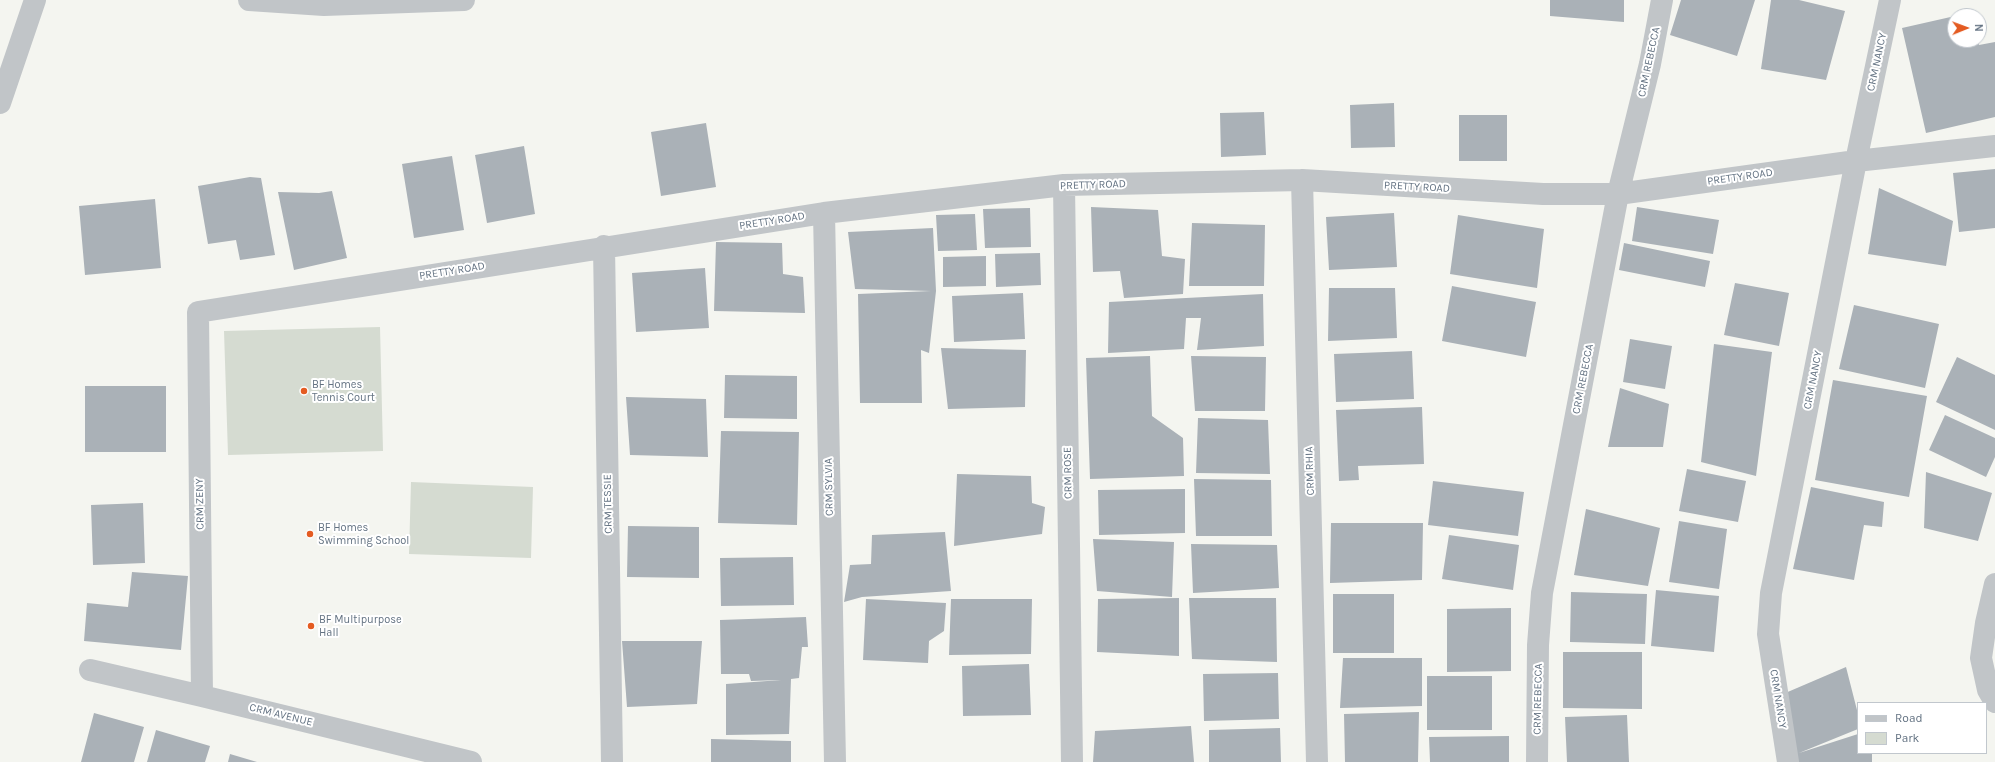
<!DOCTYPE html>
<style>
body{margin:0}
#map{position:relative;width:1995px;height:762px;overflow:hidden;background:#f4f5f0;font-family:Karla,sans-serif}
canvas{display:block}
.legend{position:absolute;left:1857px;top:702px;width:130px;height:52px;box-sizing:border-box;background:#fff;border:1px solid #c1c7cd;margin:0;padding:5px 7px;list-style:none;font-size:12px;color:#637282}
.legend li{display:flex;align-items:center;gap:8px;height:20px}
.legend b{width:20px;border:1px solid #c1c7cd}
.north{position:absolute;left:1947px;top:8px;width:40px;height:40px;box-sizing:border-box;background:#fff;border:1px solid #c1c7cd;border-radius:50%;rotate:89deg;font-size:11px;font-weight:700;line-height:16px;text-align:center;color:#637282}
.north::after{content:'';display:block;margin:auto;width:14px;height:18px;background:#e45b21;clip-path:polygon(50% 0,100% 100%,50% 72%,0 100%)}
</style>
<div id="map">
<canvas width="1995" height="762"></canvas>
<ul class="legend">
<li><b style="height:5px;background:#c1c5c8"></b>Road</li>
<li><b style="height:11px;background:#d5dbd1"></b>Park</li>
</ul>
<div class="north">N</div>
</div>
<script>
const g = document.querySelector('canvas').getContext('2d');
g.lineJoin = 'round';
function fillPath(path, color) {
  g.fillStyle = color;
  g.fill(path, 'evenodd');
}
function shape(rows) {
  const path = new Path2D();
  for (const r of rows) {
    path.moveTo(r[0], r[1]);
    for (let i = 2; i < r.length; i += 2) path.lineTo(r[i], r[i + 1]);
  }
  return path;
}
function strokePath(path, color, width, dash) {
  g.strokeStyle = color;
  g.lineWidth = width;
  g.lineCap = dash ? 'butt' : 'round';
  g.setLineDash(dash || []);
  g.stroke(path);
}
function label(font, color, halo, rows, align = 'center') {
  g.font = font + ' Karla,sans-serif';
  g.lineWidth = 4;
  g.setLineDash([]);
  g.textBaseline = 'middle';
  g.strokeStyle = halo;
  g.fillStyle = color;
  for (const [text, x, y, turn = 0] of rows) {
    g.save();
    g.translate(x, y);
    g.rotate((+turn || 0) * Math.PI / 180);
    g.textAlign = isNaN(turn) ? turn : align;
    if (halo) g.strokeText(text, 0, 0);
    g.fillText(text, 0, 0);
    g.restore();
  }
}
fillPath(shape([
 [380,327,383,451,228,455,224,331],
 [411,482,533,487,531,558,409,554]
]), '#d5dbd1');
fillPath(shape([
 [1550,0,1624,0,1624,22,1550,16],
 [1681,0,1755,0,1737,56,1670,35],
 [1771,0,1799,0,1845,11,1826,80,1761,69],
 [1955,16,1955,40,1978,40,1979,45,1995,42,1995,117,1926,133,1902,28],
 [1394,103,1395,147,1351,148,1350,105],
 [1264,112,1266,155,1221,157,1220,113],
 [1459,115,1507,115,1507,161,1459,161],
 [706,123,716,187,661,196,651,132],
 [524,146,535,214,487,223,475,155],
 [452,156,464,230,414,238,402,164],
 [1995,169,1995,228,1959,232,1953,173],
 [250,177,261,178,275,255,240,260,236,240,208,244,198,186],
 [1879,188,1953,221,1946,266,1868,254],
 [332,191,347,258,294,270,278,192,319,193],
 [155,199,161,268,85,275,79,206],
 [1091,207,1158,210,1162,256,1185,259,1183,294,1124,298,1120,271,1093,272],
 [1637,207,1719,220,1713,254,1632,241],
 [1030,208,1031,247,985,248,983,209],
 [1394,213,1397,267,1329,270,1326,217],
 [975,214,977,250,938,251,936,215],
 [1458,215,1544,229,1537,288,1450,274],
 [1192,223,1265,225,1264,286,1189,286],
 [933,228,936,291,929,353,921,350,922,403,860,403,858,294,931,291,855,289,848,232],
 [716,242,782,243,783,274,803,277,805,313,714,311],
 [1624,243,1710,261,1705,287,1619,270],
 [1040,253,1041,285,996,287,995,254],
 [986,256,986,286,943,287,943,257],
 [705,268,709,328,636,332,632,273],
 [1735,283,1789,293,1779,346,1724,335],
 [1452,286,1536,302,1526,357,1442,341],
 [1329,288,1395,288,1397,338,1328,341],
 [1023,293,1025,339,954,342,952,296],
 [1263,294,1264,346,1197,350,1201,318,1186,318,1184,349,1108,353,1109,302],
 [1854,305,1939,324,1925,388,1839,369],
 [1630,339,1672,346,1665,389,1623,382],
 [1714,344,1772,352,1756,476,1701,462],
 [941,348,1026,350,1025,407,948,409],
 [1412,351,1414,399,1336,402,1334,354],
 [1150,356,1152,416,1183,438,1184,476,1090,479,1086,358],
 [1191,356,1266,357,1265,411,1195,411],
 [1957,357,1995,375,1995,430,1936,402],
 [725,375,797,376,797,419,724,418],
 [1833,380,1927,396,1909,497,1815,480],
 [85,386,166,386,166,452,85,452],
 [1620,388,1669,404,1663,447,1608,447],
 [626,397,706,399,708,457,630,455],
 [1422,407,1424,464,1358,466,1359,480,1339,481,1336,410],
 [1945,415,1995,438,1995,457,1986,477,1929,450],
 [1198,418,1268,420,1270,474,1196,473],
 [721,431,799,432,797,525,718,523],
 [1687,469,1746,481,1738,522,1679,511],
 [1926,472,1992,493,1978,541,1924,528],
 [957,474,1031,476,1032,503,1045,507,1042,534,954,546],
 [1194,479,1271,480,1272,536,1196,536],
 [1433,481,1524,492,1518,536,1428,525],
 [1811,487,1884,502,1882,527,1864,525,1854,580,1793,569],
 [1185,489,1185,533,1099,535,1098,490],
 [143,503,145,563,93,565,91,505],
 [1586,509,1660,528,1648,586,1574,575],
 [1679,521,1727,529,1719,589,1669,582],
 [1331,523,1423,523,1422,580,1330,583],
 [628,526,699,527,699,578,627,577],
 [945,532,951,591,862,597,844,602,850,565,871,564,872,535],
 [1449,535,1519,545,1513,590,1442,579],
 [1093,539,1174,542,1172,597,1097,591],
 [1191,544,1277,545,1279,588,1193,593],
 [793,557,794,605,721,606,720,558],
 [132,572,188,576,181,650,84,641,87,603,128,607],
 [1656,590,1719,596,1714,652,1651,646],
 [1571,592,1647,594,1645,644,1570,642],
 [1333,594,1394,594,1394,653,1333,653],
 [1179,598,1179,656,1097,652,1098,599],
 [1189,598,1276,598,1277,662,1192,659],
 [866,599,946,603,944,631,929,641,928,663,863,660],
 [951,599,1032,599,1031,654,949,655],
 [1511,608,1511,671,1447,672,1447,609],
 [806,617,808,647,802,647,799,678,791,679,789,734,726,735,726,684,781,680,751,681,749,674,721,674,720,620],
 [622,641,702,641,697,704,627,707],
 [1563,652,1642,652,1642,709,1563,708],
 [1343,658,1422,658,1422,706,1340,708],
 [1029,664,1031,715,963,716,962,666],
 [1846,667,1858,714,1858,729,1799,753,1858,734,1858,753,1872,753,1872,762,1798,762,1783,694],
 [1278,673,1279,719,1204,721,1203,674],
 [1427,676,1492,676,1492,730,1427,730],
 [1419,712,1418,762,1345,762,1344,714],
 [94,713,144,727,134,762,81,762],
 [1627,715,1629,762,1567,762,1565,717],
 [1191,726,1194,762,1093,762,1095,731],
 [1280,728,1281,762,1209,762,1209,730],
 [156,730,210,746,205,762,147,762],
 [1509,736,1509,762,1430,762,1429,737],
 [711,739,791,741,791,762,711,762],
 [230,754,257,762,228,762]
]), '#aab1b7');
strokePath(shape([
 [249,0,324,5,464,0],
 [0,103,35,0],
 [1302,180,1317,762],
 [1064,185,1072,762],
 [824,213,835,762],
 [604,246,612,762],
 [1995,584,1986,623,1981,658,1988,690,1995,702],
 [90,670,202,696,471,762],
 [202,696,198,312,824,213,1064,185,1302,180,1543,194,1618,194,1856,161,1995,146],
 [1537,762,1538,645,1542,593,1618,194,1650,64,1662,0],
 [1788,762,1768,634,1771,593,1856,161,1890,0]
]), '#c1c5c8', 22);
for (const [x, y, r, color] of [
 [304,391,4,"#e45b21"],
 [310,534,4,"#e45b21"],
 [311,626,4,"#e45b21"]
]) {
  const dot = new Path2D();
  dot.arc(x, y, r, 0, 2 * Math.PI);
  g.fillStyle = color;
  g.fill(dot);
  strokePath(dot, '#fff', 1.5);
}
label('11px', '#637282', '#fff', [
 ["CRM REBECCA",1649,62,-78],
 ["CRM NANCY",1877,62,-78],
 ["PRETTY ROAD",1740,177,-8],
 ["PRETTY ROAD",1093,185,-2],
 ["PRETTY ROAD",1417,187,3],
 ["PRETTY ROAD",772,221,-9],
 ["PRETTY ROAD",452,271,-9],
 ["CRM REBECCA",1583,379,-79],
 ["CRM NANCY",1813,380,-79],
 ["CRM RHIA",1310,471,-92],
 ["CRM ROSE",1068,473,-91],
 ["CRM SYLVIA",829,487,-91],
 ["CRM ZENY",200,504,-91],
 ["CRM TESSIE",608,504,-91],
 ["CRM REBECCA",1538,699,-89],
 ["CRM NANCY",1778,699,81],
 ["CRM AVENUE",281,715,14]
]);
label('11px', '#637282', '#fff', [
 ["BF Homes",312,385],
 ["Tennis Court",312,398],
 ["BF Homes",318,528],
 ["Swimming School",318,541],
 ["BF Multipurpose",319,620],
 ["Hall",319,633]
], 'left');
</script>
